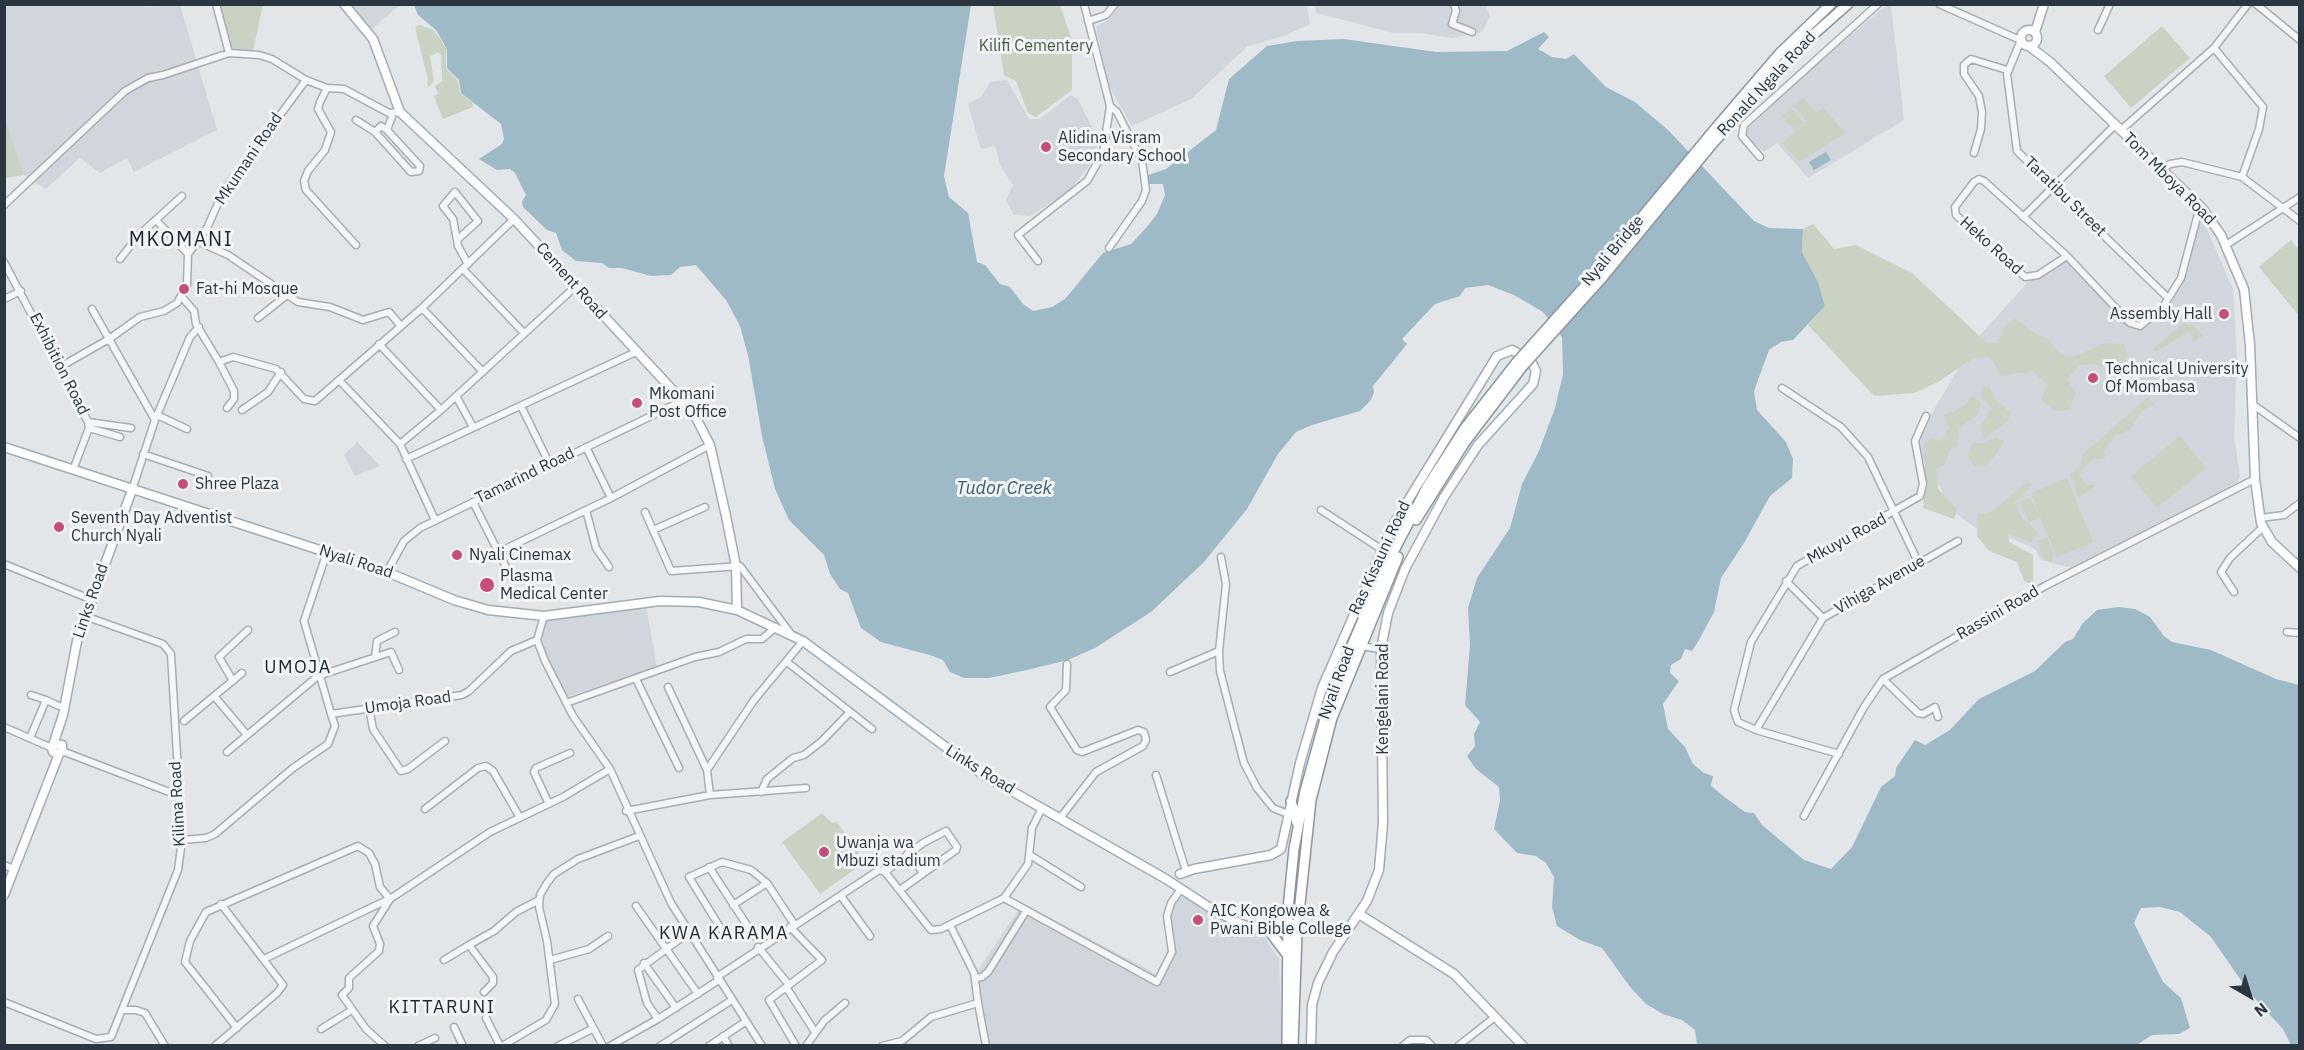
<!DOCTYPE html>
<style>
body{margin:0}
#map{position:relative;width:2304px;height:1050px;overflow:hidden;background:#e2e6e9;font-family:"IBM Plex Sans",sans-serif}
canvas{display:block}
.frame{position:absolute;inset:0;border:6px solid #2b3640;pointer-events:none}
.north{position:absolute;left:2220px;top:966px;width:60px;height:60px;-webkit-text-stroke:4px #f1f5f7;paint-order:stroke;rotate:141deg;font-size:16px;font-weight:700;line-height:24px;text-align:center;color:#2b3640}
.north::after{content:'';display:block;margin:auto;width:21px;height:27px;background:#2b3640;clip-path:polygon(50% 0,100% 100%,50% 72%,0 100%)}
</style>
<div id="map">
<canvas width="2304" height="1050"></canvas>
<div class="frame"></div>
<div class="north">N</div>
</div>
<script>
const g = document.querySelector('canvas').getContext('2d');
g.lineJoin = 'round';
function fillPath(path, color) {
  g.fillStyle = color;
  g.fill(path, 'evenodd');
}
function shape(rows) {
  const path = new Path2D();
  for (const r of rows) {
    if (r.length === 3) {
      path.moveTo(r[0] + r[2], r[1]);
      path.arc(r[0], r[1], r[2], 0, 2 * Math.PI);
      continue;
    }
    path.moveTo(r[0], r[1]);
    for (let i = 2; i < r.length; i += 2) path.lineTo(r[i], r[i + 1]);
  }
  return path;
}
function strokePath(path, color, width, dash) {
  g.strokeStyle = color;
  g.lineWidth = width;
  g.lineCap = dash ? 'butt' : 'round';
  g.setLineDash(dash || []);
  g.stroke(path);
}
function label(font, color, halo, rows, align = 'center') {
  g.font = font + ' "IBM Plex Sans",sans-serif';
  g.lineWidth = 6;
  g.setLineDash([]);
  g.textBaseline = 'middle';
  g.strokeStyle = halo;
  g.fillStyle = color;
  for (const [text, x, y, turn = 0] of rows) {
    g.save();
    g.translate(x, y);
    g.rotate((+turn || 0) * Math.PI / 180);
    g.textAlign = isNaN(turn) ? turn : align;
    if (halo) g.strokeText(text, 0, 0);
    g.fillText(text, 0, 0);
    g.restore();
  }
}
fillPath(shape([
 [137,4,145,7,180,5,217,130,134,172,127,158,100,173,80,158,46,189,24,175,5,118,4,5],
 [350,5,405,5,396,8,370,31],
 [1121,5,1307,5,1310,24,1284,36,1248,46,1191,99,1132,126,1108,84,1096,27,1109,19],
 [1315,5,1486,5,1490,17,1482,32,1452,38,1421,33,1393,33,1316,13],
 [1887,5,1891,5,1904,120,1808,178,1777,143,1764,152,1743,133,1804,75],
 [1007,80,1029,119,1040,119,1071,95,1078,99,1098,140,1094,160,1068,192,1030,216,1014,215,1006,200,1013,185,1001,167,995,146,981,149,968,104,981,97,990,82],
 [2201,216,2233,289,2237,359,2234,437,2240,476,2237,483,2071,568,2041,560,2035,549,2013,539,1984,534,1942,503,1942,490,1926,466,1916,440,1974,342,2027,283,2067,257,2137,331,2167,307,2180,290,2188,271],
 [357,442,380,466,355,476,344,455],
 [646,606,657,667,566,697,549,666,541,631,547,620],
 [1182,896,1228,922,1263,935,1272,949,1279,959,1282,1045,986,1045,975,975,1023,903,1162,977,1175,950,1170,923,1174,905]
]), '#d0d6db');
fillPath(shape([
 [217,5,263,5,253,51,229,53],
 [993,5,1060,5,1072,40,1072,90,1036,117,1028,113,1016,81,1004,75],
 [420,25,433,30,442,41,446,49,446,68,458,81,460,93,472,102,473,107,443,119,434,96,438,94,435,86,442,81,441,55,438,52,430,56,434,81,429,87,427,85,428,80,415,27],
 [2162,26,2190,58,2131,108,2104,76],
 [1803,98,1816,113,1823,108,1846,133,1799,162,1782,143,1807,121,1794,106],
 [1791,108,1804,123,1795,130,1782,116],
 [5,118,24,175,5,178],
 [1813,224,1834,249,1856,245,1912,273,1987,343,1998,343,2002,330,2015,318,2035,334,2048,339,2060,354,2076,356,2104,343,2123,344,2128,355,2122,369,2108,369,2094,364,2080,365,2067,379,2076,393,2069,410,2054,411,2041,399,2048,385,2032,371,2001,376,1990,357,1972,359,1938,382,1914,393,1874,396,1808,325,1825,306,1818,282,1802,252,1803,229],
 [2291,240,2299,250,2299,316,2259,267],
 [2184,323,2196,327,2203,336,2192,342,2193,336,2188,332,2158,351,2151,350],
 [1989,385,1995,399,2011,413,2008,421,1985,438,1980,427,1991,408,1980,395,1983,388],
 [1972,396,1981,403,1978,414,1959,429,1957,445,1949,452,1945,465,1936,468,1938,489,1957,509,1954,519,1923,508,1925,471,1923,446,1930,438,1942,441,1949,427,1943,414,1953,412,1966,404],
 [2148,397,2154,404,2140,413,2130,430,2114,436,2104,451,2105,458,2093,460,2082,469,2079,475,2086,484,2097,485,2079,498,2070,474,2079,468,2082,455],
 [2180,436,2206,468,2157,508,2131,476],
 [1997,437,2004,441,1997,453,1986,466,1974,466,1967,455,1973,443,1983,443],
 [2067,478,2093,542,2057,557,2040,517,2029,522,2020,502,2030,497,2039,515,2031,493],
 [2027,482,2033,484,2015,502,2022,518,2038,532,2031,542,2008,534,2009,542,2033,555,2033,585,2024,581,2017,562,1989,551,1977,536,1977,513,1985,514,1994,510],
 [2047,537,2053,554,2051,563,2043,558,2037,541],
 [822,813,832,823,837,822,865,862,820,894,782,842]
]), '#cad3c3');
fillPath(shape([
 [414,5,971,5,944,176,949,197,968,213,977,262,985,265,1000,284,1010,287,1023,304,1033,311,1052,307,1065,299,1103,253,1131,244,1146,228,1157,214,1165,195,1163,184,1149,184,1148,175,1166,169,1216,130,1229,79,1267,46,1297,41,1344,39,1436,52,1507,51,1544,32,1549,37,1538,49,1552,57,1566,59,1574,54,1606,87,1635,102,1668,130,1754,221,1769,228,1803,229,1802,252,1818,282,1825,306,1793,340,1781,342,1769,350,1754,391,1757,410,1786,442,1793,459,1792,478,1770,496,1744,543,1721,578,1714,612,1699,640,1692,651,1685,649,1681,659,1671,665,1670,673,1679,681,1663,704,1668,729,1685,747,1693,764,1704,773,1713,776,1711,786,1726,798,1745,812,1754,813,1762,825,1804,860,1831,869,1852,847,1881,787,1895,776,1896,768,1915,740,1925,745,1950,730,1979,699,2035,671,2065,642,2073,639,2083,623,2097,610,2119,607,2135,609,2150,617,2164,636,2172,642,2211,650,2276,679,2299,685,2299,1045,2291,1045,2283,1029,2249,992,2211,937,2180,912,2160,907,2141,908,2134,923,2163,982,2181,998,2190,1028,2179,1034,2152,1035,2135,1046,1697,1045,1695,1030,1682,1020,1663,1014,1646,1004,1630,987,1602,948,1580,940,1557,926,1552,907,1554,877,1546,863,1536,856,1517,853,1494,829,1500,800,1499,787,1476,769,1467,756,1475,746,1474,734,1480,722,1465,705,1470,645,1468,608,1477,578,1510,528,1522,484,1539,451,1555,408,1563,374,1562,337,1543,312,1514,295,1488,285,1465,288,1460,296,1435,304,1402,339,1407,344,1373,386,1374,392,1371,400,1360,411,1312,425,1296,432,1278,454,1247,509,1204,562,1151,612,1095,648,1068,660,1027,670,989,678,964,678,950,672,943,660,933,656,881,642,861,628,848,593,840,589,830,574,824,555,789,520,775,489,762,436,748,355,740,326,726,300,696,265,680,267,671,275,651,276,622,268,609,268,602,263,576,261,562,250,556,233,547,230,523,207,522,201,526,195,515,173,510,169,497,170,479,159,502,144,504,139,501,124,461,93,459,80,447,68,447,50,443,42,436,30,418,15],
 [1826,152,1831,160,1814,170,1809,162]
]), '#9fbac7');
const minor = shape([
 [216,4,229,53,259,55,272,59,306,80,327,88],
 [1084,4,1110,106,1117,112,1142,161,1146,190,1142,201,1109,248],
 [1454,4,1456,11,1452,24,1472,32],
 [1939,4,2020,40],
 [2256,4,2300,40],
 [1088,21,1106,15,1115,4],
 [2098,30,2110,4],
 [2021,40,2007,74,2017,151,2168,298],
 [2214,48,2263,107,2259,129,2242,177],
 [356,120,375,132],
 [387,130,381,126,375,132,411,172,419,171,420,166,387,130,393,114],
 [2121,130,2214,48,2248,4],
 [1974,153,1981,129,1982,112,1979,96,1964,74,1964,65,1971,59,2007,70],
 [1760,157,1742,136,1744,125,1878,4],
 [2160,170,2170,164,2182,162,2242,177,2300,221],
 [4,205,125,91,148,78,163,75,229,53],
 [2023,217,2115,125],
 [156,220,188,254],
 [457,240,478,221,455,192,443,206,453,219,457,240,458,246,468,264],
 [197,241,228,255,298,302,330,307,363,320,389,312,400,325],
 [356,245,306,190,304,181,308,171,325,150,331,132,318,109,320,102,327,88,344,89,389,113,400,112],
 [2226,245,2300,197],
 [2067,256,2038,275,2025,277,1956,215,1955,207,1974,182,1979,179,1984,181,2067,256,2130,323,2140,326,2163,307,2181,278,2200,206],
 [120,259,138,236,182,196],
 [1038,261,1018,235,1087,181,1103,153,1110,106],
 [4,262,88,422,89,428,73,470],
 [463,269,524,333],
 [181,296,194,311,196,324,219,362,233,357,276,369,304,399,315,401,422,308,514,219],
 [4,299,21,291],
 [422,308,483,372],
 [92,309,109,339,140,317,164,311,177,303,187,285,188,254,207,228,223,192,306,80],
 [258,318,287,295],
 [379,344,441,410],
 [219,362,234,391,234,399,227,408],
 [60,367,109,339,155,420,132,490],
 [339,380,400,444,435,520],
 [1782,388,1841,427,1868,457,1918,562],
 [456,396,473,427],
 [2252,404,2300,438],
 [521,406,550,465],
 [242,410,268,392,281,372],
 [157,415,187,429],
 [155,420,190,337,199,327],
 [88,422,131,428],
 [89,428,120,437],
 [400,444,441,410,575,287],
 [586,447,611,498],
 [143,454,208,476],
 [406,459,636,352],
 [473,502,512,579],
 [586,510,596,548,609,567],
 [1321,510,1381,549],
 [645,512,671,571,740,566,791,634],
 [2260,518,2284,515,2300,503],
 [653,530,705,507],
 [327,552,304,621,331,714,462,695,469,691,511,651,537,640],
 [499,552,611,498,710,445],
 [1221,557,1226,584,1219,651,1220,671,1235,729,1244,763,1257,788,1273,808,1288,814],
 [4,564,90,599],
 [387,572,404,541,420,528,682,401],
 [1786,581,1823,618],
 [2234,592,2221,572,2230,558,2263,527],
 [544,616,537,640,545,661,573,716,610,769,671,903,762,1046],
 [2287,632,2300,633],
 [1360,646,1381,649],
 [375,657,377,641,395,632],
 [787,662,872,729],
 [1170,672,1219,651],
 [636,679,679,768],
 [1883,679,1918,713,1923,714,1935,707,1938,717],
 [233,681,219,657,248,630],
 [668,687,707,770],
 [31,695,46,700],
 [215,697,247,735],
 [566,703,695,657,719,652,746,639,762,639,776,627],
 [369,708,373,729,401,771,408,769,445,741],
 [184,721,242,673],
 [4,727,52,748],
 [1756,730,1823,618,1958,541],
 [30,738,46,700,59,706],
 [62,751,177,795],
 [227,752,318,676,391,652,399,670],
 [1839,754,1756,730,1738,722,1734,710,1751,642,1797,566,1920,496,1923,484,1915,441,1926,416],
 [1156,775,1186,871],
 [761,792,767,779,793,758,804,755,822,741,850,712],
 [710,795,707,770,754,700,803,641],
 [549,804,534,772,536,768,570,753],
 [425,809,478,768,486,766,493,771,519,816],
 [626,811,710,795,806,788],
 [1804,816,1864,707,1883,679,2045,586,2255,479],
 [1060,818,1096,772,1143,746,1146,740,1144,732,1138,730,1082,752,1077,750,1050,707,1066,690,1067,664],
 [182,840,206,838,215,834,293,768,328,744,335,726,331,714],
 [908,853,923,873],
 [1030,855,1081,887],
 [4,865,14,869],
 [709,867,754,936],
 [885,872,923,843,946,831,957,847,956,850,900,890],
 [841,896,870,936],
 [1004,898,1157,982,1172,952,1167,916,1171,903,1181,889],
 [733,905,767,883,794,924],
 [636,906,698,994],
 [790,927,822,960,769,1000,796,1046],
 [721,929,689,877,722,862,751,870,767,883],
 [469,945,494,931,516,912,539,900],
 [758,947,789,985],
 [264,959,387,900],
 [444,960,469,945,493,977,493,983,484,992],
 [550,960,589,949,608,936],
 [644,963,676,1008],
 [717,977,879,870,885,872,931,930,941,929,1004,898,1028,864,1032,828,1042,808],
 [975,978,982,977,988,972,1026,911],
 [786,987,815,1032],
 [578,999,603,1046],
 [4,1002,96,1039,111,1037,178,870,182,840,171,654,163,644,85,616],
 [978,1003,986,1046],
 [122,1010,136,1010,145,1013,165,1046],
 [486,1018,500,1046],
 [658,1019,647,1003,638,970,688,933],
 [454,1027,463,1046],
 [237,1028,185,962,190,941,206,912,358,846,369,853,375,864,380,887,390,899,490,832,563,797,610,769],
 [321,1029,352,1010],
 [723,1036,729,1046],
 [215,1046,277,993,283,985,221,904],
 [385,1046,366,1029,342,995,349,988,349,978,379,951,380,944,373,926,390,899],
 [418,1046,435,1038],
 [502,1046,546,1020,555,1004,547,941,539,907,540,895,547,883,554,874,578,859,639,836],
 [558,1046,592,1029],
 [610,1046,658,1019,719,980],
 [660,1046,732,1000],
 [709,1046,745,1022],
 [806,1046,824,1021,845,1003],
 [882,1046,902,1041,931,1017,978,1003,974,973,950,925],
 [1403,1046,1410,1040,1426,1040,1432,1046],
 [1458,1046,1495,1017]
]);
const major = shape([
 [344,4,373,39,400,112,514,219,693,412,710,445,726,516,736,566,737,610],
 [2029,38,8],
 [2035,32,2044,4],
 [2029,46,2050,62,2202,208,2221,235,2244,289,2250,345,2255,479,2261,523,2272,542,2300,568],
 [4,447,387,572,454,600,488,610,544,616,660,601,699,602,737,610,803,641,982,774,1166,879,1212,909,1241,924,1262,931,1295,932],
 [55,744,62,745,62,751,59,754,53,752,52,748,63,715,77,641,132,490],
 [1180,874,1194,869,1271,855,1281,849,1300,763,1322,688,1393,525,1497,356,1512,350,1531,361,1536,371,1533,384,1478,445,1444,497,1405,569,1388,613,1381,649,1383,823,1379,870,1367,901,1333,952,1318,983,1312,1005,1311,1046],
 [4,895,59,754],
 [1359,914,1454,974,1523,1046],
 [1253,927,1268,923,1294,924]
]);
const highway = shape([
 [1709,136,1780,53,1831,4],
 [1714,142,1796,50,1848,4],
 [1416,520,1465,442,1522,367],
 [1291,801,1297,823],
 [1268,923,1288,909],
 [1270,932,1286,953],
 [1287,1046,1288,909,1294,849,1305,791,1333,690,1384,570,1427,487,1465,428,1516,363],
 [1293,1046,1297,932,1311,800,1332,718,1398,557]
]);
strokePath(minor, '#a7aeb3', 9);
strokePath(major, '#a2acb5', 11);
strokePath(highway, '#8a969f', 12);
strokePath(minor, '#f4f6f8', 6);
strokePath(major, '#fff', 8);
strokePath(highway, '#fff', 9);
const highwayBridge = shape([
 [1516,363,1583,288,1709,136],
 [1522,367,1602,278,1714,142]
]);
strokePath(highwayBridge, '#8a969f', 12, []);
strokePath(highwayBridge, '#fff', 9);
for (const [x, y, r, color] of [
 [1046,147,6,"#c74e76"],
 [184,289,6,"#c74e76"],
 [2224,314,6,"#c74e76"],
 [2093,378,6,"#c74e76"],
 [637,403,6,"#c74e76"],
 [183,484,6,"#c74e76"],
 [59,527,6,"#c74e76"],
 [457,555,6,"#c74e76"],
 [487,585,8,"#c74e76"],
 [824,852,6,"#c74e76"],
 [1198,920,6,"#c74e76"]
]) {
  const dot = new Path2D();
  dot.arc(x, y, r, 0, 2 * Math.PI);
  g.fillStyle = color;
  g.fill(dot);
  strokePath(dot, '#f1f5f7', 2);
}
label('16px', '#455b39', '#f1f5f7', [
 ["Kilifi Cementery",1036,46]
]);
label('16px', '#2b3640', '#f1f5f7', [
 ["Ronald Ngala Road",1767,84,-47],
 ["Mkumani Road",249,159,-56],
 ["Tom Mboya Road",2169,179,45],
 ["Taratibu Street",2065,197,44],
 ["Heko Road",1991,246,42],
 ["Nyali Bridge",1613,251,-50],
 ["Cement Road",571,281,48],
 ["Exhibition Road",59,364,63],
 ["Tamarind Road",525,476,-26],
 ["Mkuyu Road",1847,539,-29],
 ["Ras Kisauni Road",1380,558,-65],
 ["Nyali Road",356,562,18],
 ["Vihiga Avenue",1880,585,-30],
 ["Links Road",91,601,-71],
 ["Rassini Road",1998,613,-30],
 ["Nyali Road",1337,683,-70],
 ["Kengelani Road",1383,699,-90],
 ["Umoja Road",408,703,-8],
 ["Links Road",980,770,32],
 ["Kilima Road",178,804,-93]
]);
label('16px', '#2b3640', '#f1f5f7', [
 ["Alidina Visram",1058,138],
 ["Secondary School",1058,156],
 ["Fat-hi Mosque",196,289],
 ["Assembly Hall",2212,314,"right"],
 ["Technical University",2105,369],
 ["Of Mombasa",2105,387],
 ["Mkomani",649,394],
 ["Post Office",649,412],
 ["Shree Plaza",195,484],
 ["Seventh Day Adventist",71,518],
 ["Church Nyali",71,536],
 ["Nyali Cinemax",469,555],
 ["Plasma",500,576],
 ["Medical Center",500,594],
 ["Uwanja wa",836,843],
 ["Mbuzi stadium",836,861],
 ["AIC Kongowea &",1210,911],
 ["Pwani Bible College",1210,929]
], 'left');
label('italic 18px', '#375c72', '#f1f5f7', [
 ["Tudor Creek",1004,489]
]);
g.letterSpacing = '1.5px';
label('18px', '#1d2731', '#f1f5f7', [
 ["UMOJA",298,668],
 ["KWA KARAMA",724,934],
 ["KITTARUNI",442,1008]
]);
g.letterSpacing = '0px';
g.letterSpacing = '1.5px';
label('20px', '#1d2731', '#f1f5f7', [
 ["MKOMANI",181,240]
]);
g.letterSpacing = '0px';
</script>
